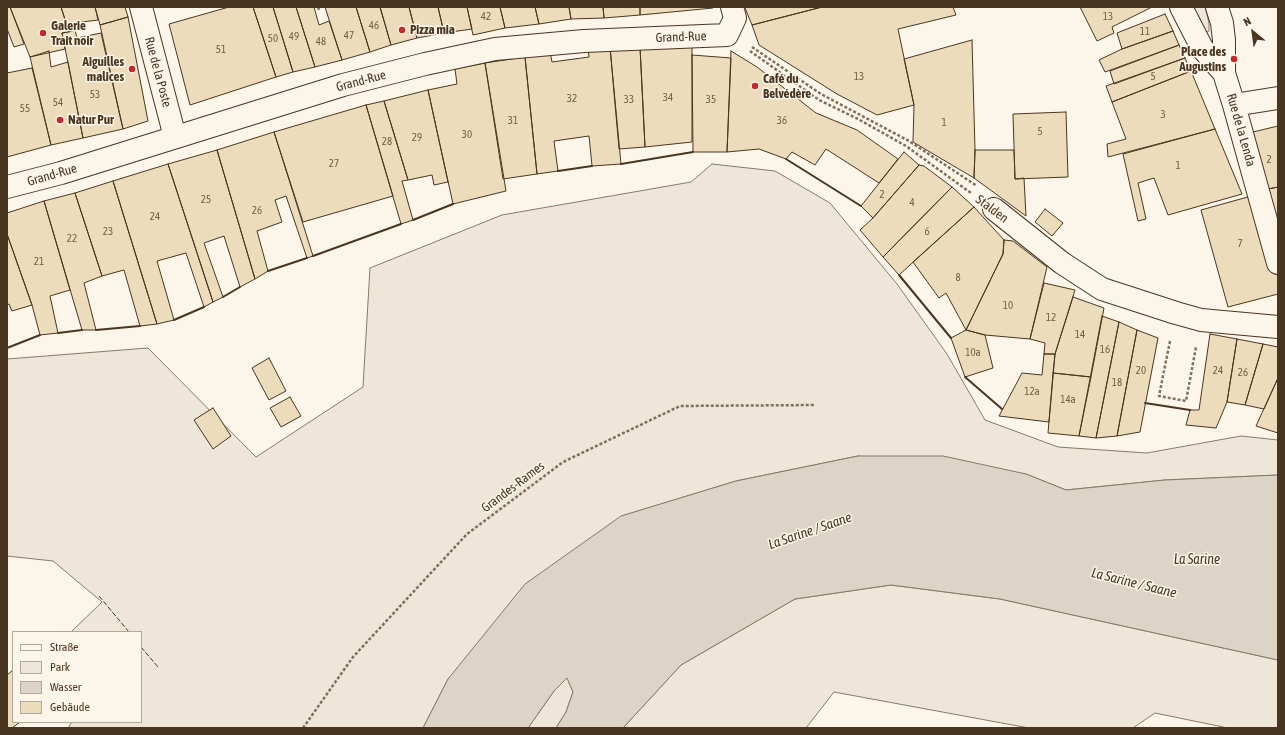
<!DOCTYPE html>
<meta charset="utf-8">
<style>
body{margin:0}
#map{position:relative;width:1285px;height:735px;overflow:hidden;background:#fbf6e9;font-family:"Asap Condensed",sans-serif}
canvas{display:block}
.frame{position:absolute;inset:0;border:8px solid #4a3520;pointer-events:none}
.legend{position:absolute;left:12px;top:631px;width:130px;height:92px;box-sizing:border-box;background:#fbf6e9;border:1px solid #b4a999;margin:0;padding:5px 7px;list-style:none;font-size:12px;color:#4a3520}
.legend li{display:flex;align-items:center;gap:8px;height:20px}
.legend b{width:20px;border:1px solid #b4a999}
.north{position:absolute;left:1233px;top:12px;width:40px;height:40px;-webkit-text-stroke:3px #fbf6e9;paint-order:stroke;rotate:331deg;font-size:11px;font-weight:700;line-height:16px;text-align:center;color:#4a3520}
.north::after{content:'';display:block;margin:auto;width:14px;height:18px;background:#4a3520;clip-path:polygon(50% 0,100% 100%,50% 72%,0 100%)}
</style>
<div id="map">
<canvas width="1285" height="735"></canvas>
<div class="frame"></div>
<ul class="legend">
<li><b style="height:5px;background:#fbf6e9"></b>Straße</li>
<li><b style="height:11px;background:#ede6d9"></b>Park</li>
<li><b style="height:11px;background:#dcd4c6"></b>Wasser</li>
<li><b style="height:11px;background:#ecdcbc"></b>Gebäude</li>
</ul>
<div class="north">N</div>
</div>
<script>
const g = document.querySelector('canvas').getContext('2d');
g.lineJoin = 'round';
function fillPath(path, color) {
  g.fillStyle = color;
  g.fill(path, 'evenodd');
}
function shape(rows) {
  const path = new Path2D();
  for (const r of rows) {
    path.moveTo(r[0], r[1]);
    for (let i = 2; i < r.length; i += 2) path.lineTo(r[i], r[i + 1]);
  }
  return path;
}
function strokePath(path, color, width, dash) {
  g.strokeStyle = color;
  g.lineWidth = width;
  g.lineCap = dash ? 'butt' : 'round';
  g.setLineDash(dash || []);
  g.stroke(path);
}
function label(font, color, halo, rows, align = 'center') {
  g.font = font + ' "Asap Condensed",sans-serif';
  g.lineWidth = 3;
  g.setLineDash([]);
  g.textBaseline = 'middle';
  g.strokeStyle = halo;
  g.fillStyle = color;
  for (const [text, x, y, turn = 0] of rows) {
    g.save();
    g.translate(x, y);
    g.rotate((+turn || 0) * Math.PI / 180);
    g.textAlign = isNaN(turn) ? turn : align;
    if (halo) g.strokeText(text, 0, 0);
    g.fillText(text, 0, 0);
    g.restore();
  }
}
const green = shape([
 [1192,7,1205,7,1209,23,1209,31,1207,32,1204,31,1192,7],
 [712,164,775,171,830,203,897,284,947,354,985,420,1058,447,1147,453,1241,436,1278,440,1278,475,1165,480,1066,490,1026,474,858,456,736,481,622,516,448,679,423,728,70,728,69,726,72,722,141,722,141,632,71,632,102,602,53,561,7,556,7,359,148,348,256,457,363,387,370,268,502,215,691,182,712,164],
 [891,585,1000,599,1278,660,1278,728,1228,728,1155,713,1133,728,1029,728,834,692,806,728,623,728,681,665,795,599,891,585],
 [567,678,573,692,566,712,556,728,528,728,554,691,567,678]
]);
fillPath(green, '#ede6d9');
strokePath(green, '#887966', 1);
const water = shape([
 [858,456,943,456,1026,474,1066,490,1165,480,1278,475,1278,660,1000,599,891,585,795,599,681,665,623,728,556,728,566,712,573,692,567,678,554,691,528,728,423,728,448,679,525,584,621,516,736,481,858,456]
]);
fillPath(water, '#dcd4c6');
strokePath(water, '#887966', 1);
const building = shape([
 [7,7,10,7,24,44,14,47,7,29,7,7],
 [10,7,61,7,69,32,62,33,65,49,30,57,10,7],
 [61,7,95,7,98,20,74,23,75,30,69,32,61,7],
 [95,7,125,7,128,17,100,25,95,7],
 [229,7,253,7,276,77,190,105,169,24,229,7],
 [253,7,273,7,293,72,276,77,253,7],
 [273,7,296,7,315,67,293,72,273,7],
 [296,7,314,7,319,25,329,21,342,60,315,67,296,7],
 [325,7,356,7,370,52,342,60,325,7],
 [356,7,380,7,391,45,370,52,356,7],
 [380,7,409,7,417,38,391,45,380,7],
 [409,7,438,7,444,33,417,38,409,7],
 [438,7,467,7,472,29,444,33,438,7],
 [467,7,500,7,505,28,473,35,467,7],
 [500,7,535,7,539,24,505,28,500,7],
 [535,7,569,7,571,19,539,24,535,7],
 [569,7,603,7,604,18,571,19,569,7],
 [603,7,640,7,640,15,604,18,603,7],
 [640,7,712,7,713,8,640,15,640,7],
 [747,7,822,7,752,25,745,8,747,7],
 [822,7,953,7,956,15,898,29,914,105,877,115,837,94,759,45,752,25,822,7],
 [1080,7,1152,7,1112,27,1114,33,1097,41,1080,7],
 [1165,14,1173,31,1122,49,1117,33,1165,14],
 [128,17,148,121,123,129,100,25,128,17],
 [75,30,77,38,101,33,123,129,83,138,62,33,75,30],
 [1173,31,1179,45,1105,72,1099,60,1122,49,1173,31],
 [972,40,975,150,974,178,913,142,914,105,904,59,972,40],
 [692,44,692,142,645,147,640,47,692,44],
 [1179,45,1185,58,1114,84,1110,71,1179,45],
 [610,47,621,164,592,166,589,136,554,141,558,171,537,174,525,57,550,52,552,62,589,57,588,49,610,47],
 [610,47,640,47,645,147,619,149,610,47],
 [49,51,51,67,68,62,83,138,51,145,30,57,49,51],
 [731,51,757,67,816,113,857,130,898,159,879,183,826,149,815,165,792,152,786,159,759,149,727,152,731,51],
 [692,55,731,58,727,152,693,152,692,55],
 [525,57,537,174,503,179,485,63,525,57],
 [1185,58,1191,71,1112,102,1106,86,1185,58],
 [485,63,506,191,453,204,428,90,457,84,455,69,485,63],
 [32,68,51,145,7,157,7,73,32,68],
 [1191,71,1215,129,1108,157,1107,144,1126,139,1112,102,1191,71],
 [428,90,448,182,434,185,432,175,408,180,384,101,428,90],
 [384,101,408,180,402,181,413,220,401,224,366,105,384,101],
 [366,105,393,196,303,222,274,132,366,105],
 [1066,112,1068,177,1015,179,1013,114,1066,112],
 [1278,126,1278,187,1268,189,1253,132,1278,126],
 [1215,129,1242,194,1168,215,1154,178,1138,183,1146,219,1138,221,1123,154,1215,129],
 [274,132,313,256,307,258,286,196,275,200,282,222,257,231,268,271,255,279,217,150,274,132],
 [217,150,255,279,240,287,224,236,204,243,223,297,213,302,168,164,217,150],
 [975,150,1014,150,1015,179,1024,178,1026,216,974,178,975,150],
 [904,152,919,165,873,218,861,206,904,152],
 [168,164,213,302,204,307,186,253,157,261,174,320,157,324,113,181,168,164],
 [919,165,924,166,952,187,883,257,860,230,873,218,919,165],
 [113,181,157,324,140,326,124,270,102,276,75,193,113,181],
 [952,187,974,207,899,275,883,257,952,187],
 [1278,187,1278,222,1277,222,1268,189,1278,187],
 [75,193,102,276,84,283,96,330,82,330,44,201,75,193],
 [1255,195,1278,278,1278,294,1228,307,1201,210,1255,195],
 [44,201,70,290,50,296,58,333,40,335,32,305,7,234,7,213,44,201],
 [974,207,1004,240,1003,254,966,330,946,293,939,298,913,262,974,207],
 [1045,209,1063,223,1052,236,1035,222,1045,209],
 [7,234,32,305,12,311,9,304,7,305,7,234],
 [1004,240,1013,241,1047,267,1030,339,985,335,966,330,1003,254,1004,240],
 [1044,283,1075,290,1055,354,1044,354,1045,343,1030,339,1044,283],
 [1073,297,1104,308,1091,377,1053,373,1055,354,1073,297],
 [1102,316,1119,322,1096,438,1079,436,1102,316],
 [1119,322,1137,330,1117,436,1096,438,1119,322],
 [966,330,985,335,993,368,965,377,951,338,966,330],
 [1137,330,1158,338,1140,432,1117,436,1137,330],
 [1210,334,1237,339,1227,402,1216,428,1186,425,1190,410,1199,410,1210,334],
 [1237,339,1263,344,1245,405,1227,402,1237,339],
 [1263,344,1278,347,1278,378,1264,409,1245,405,1263,344],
 [1044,354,1055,354,1049,422,999,416,1022,373,1042,375,1044,354],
 [269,358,286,391,269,400,252,368,269,358],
 [1053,373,1091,377,1079,436,1048,433,1053,373],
 [1278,378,1278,433,1256,426,1278,378],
 [290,397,301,416,281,427,270,408,290,397],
 [213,408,231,436,213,449,194,420,213,408],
 [13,670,13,722,20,722,12,728,7,728,7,675,13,670]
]);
fillPath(building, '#ecdcbc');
strokePath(building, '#4a3520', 1);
const street = shape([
 [141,7,175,137],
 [1181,7,1202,48,1224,73,1234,105,1278,263],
 [1217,7,1222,23,1224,40,1224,73],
 [1234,105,1278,98],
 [7,187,61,173,343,85,425,64,495,49,584,41,727,35,735,18,732,7],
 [994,209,1062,263,1102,289,1176,313,1201,320,1278,327]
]);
strokePath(street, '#4a3520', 24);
strokePath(shape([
 [318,7,319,10],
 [752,47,821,94,909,141,977,186],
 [750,51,819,100,858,119,906,146,971,193],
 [1170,341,1159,396,1186,401,1196,347],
 [303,728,353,657,467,534,563,462,680,406,814,405]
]), '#7f6f5c', 2.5, [3, 2]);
strokePath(street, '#fbf6e9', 22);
strokePath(shape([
 [99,596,129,632],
 [141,647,158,667]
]), '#4a3520', 1, [5, 2]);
strokePath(shape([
 [786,159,861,206],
 [621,164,693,152],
 [558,171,592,166],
 [413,220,453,204],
 [313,256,401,224],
 [268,271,307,258],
 [899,275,951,338],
 [223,297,240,287],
 [174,320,204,307],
 [96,330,140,326],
 [58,333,82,330],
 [7,348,40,335],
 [965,377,1002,409],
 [1145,403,1190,410]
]), '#4a3520', 2);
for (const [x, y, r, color] of [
 [402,30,4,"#c62828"],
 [43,33,4,"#c62828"],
 [1234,59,4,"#c62828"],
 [132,69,4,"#c62828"],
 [755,86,4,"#c62828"],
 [60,120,4,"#c62828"]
]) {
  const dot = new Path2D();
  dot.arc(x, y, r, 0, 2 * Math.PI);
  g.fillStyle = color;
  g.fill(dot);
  strokePath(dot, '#fbf6e9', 1.5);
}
label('11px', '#725f47', null, [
 ["42",486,17],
 ["13",1108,17],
 ["46",374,26],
 ["11",1145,32],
 ["47",349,36],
 ["49",294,37],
 ["50",273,39],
 ["48",321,42],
 ["51",221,50],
 ["13",859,77],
 ["5",1153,77],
 ["53",95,95],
 ["34",668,98],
 ["32",572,99],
 ["33",629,100],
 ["35",711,100],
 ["54",58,103],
 ["55",25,109],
 ["3",1163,115],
 ["31",513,121],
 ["36",782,121],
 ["1",944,123],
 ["5",1040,132],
 ["30",467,135],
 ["29",417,138],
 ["28",387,142],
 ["2",1269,160],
 ["27",334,164],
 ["1",1178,166],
 ["2",882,195],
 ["25",206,200],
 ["4",912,203],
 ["26",257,211],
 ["24",155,217],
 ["23",108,232],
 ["6",927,232],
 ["22",72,239],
 ["7",1240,244],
 ["21",39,262],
 ["8",958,278],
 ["10",1008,306],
 ["12",1051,318],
 ["14",1080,335],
 ["16",1105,350],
 ["10a",973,353],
 ["20",1141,371],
 ["24",1218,371],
 ["26",1243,373],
 ["18",1117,383],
 ["12a",1032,392],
 ["14a",1068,400]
]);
label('bold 13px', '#4a3520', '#fbf6e9', [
 ["Galerie",51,26],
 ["Trait noir",51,41],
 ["Pizza mia",410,30],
 ["Place des",1226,52,"right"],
 ["Augustins",1226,67,"right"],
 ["Aiguilles",124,62,"right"],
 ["malices",124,77,"right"],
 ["Café du",763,79],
 ["Belvédère",763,94],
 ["Natur Pur",68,120]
], 'left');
label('13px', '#4a3520', '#fbf6e9', [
 ["Grand-Rue",681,37,-2],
 ["Rue de la Poste",158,72,75],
 ["Grand-Rue",361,81,-15],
 ["Rue de la Lenda",1241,130,74],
 ["Grand-Rue",52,175,-16],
 ["Stalden",992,209,37],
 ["Grandes-Rames",513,487,-37]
]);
label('italic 14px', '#4a3520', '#fbf6e9', [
 ["La Sarine / Saane",810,531,-19],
 ["La Sarine",1197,560],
 ["La Sarine / Saane",1134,583,14]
]);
</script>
